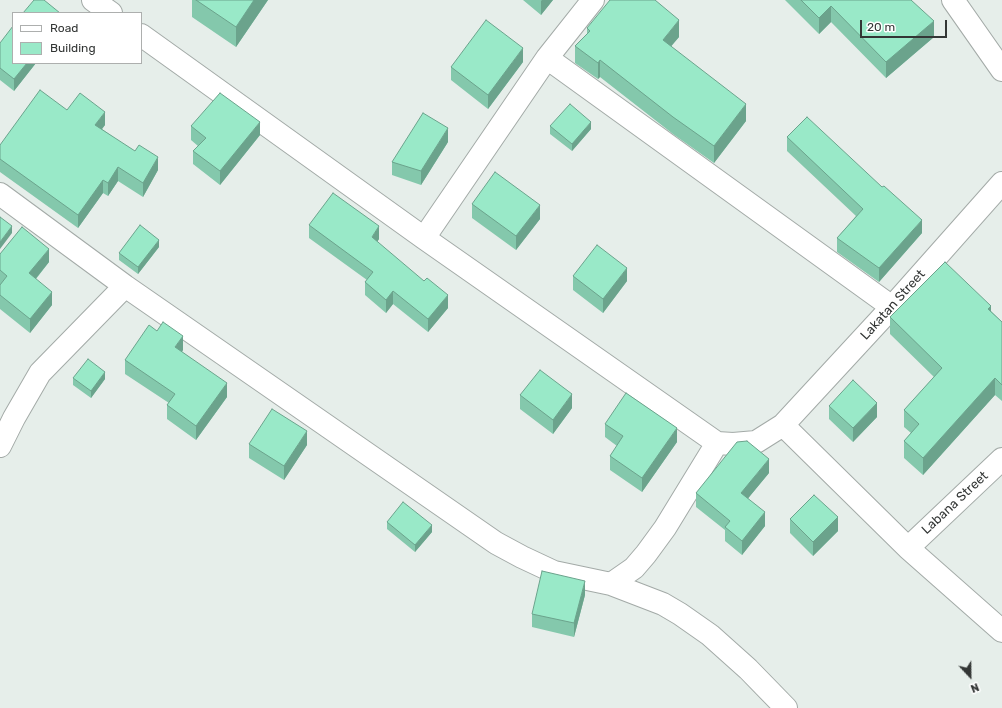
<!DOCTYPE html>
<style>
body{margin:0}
#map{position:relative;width:1002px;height:708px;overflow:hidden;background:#e6eeea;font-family:Rubik,sans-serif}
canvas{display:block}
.legend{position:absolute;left:12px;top:12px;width:130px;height:52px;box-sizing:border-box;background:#fff;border:1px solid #adafae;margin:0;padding:5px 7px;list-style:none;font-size:12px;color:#333635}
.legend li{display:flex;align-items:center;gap:8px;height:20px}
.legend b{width:20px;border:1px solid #adafae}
.north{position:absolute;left:950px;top:656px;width:40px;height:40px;-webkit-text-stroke:3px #fff;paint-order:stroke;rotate:158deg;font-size:11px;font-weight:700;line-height:16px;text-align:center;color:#333635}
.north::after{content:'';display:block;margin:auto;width:14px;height:18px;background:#333635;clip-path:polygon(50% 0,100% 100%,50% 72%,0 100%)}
.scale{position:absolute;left:860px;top:20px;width:87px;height:18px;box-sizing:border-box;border:2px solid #333635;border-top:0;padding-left:5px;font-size:12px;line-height:14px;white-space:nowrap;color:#333635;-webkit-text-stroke:3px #fff;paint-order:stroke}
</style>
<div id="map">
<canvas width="1002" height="708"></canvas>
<ul class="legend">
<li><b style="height:5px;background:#fff"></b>Road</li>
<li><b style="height:11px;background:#99e9c8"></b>Building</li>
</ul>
<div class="north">N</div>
<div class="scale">20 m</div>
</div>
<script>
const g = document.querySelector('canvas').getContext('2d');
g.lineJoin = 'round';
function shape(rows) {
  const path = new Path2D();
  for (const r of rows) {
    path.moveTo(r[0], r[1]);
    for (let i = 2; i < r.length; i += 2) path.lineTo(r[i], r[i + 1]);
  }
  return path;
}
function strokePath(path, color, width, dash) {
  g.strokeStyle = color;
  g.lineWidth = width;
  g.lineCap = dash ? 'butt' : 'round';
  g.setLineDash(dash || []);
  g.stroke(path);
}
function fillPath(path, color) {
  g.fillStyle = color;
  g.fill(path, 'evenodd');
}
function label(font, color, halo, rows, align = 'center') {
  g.font = font + ' Rubik,sans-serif';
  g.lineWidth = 3;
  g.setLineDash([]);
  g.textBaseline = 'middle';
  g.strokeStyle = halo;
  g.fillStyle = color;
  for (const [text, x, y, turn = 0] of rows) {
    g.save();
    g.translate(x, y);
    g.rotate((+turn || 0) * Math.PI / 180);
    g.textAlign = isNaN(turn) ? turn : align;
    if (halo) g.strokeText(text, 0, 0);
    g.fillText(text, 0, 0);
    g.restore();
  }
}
const minor = shape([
 [93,0,111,13],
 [953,0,1002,70],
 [141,35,424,238,717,443,733,444,756,442,783,425,908,548,1002,631],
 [547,58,892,307],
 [0,194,125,286,496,543,522,557,554,572,611,584,663,604,680,614,710,635,748,669,786,708],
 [424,238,547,58,593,0],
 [783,425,892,307,1002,183],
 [0,446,14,418,40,373,125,286],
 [908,548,1002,459],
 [611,584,634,568,646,554,665,528,717,443]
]);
strokePath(minor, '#a3aaa7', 24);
strokePath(minor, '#fff', 22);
fillPath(shape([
 [192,0,268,0,236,47,192,17],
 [523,0,553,0,541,15],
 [785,0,911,0,934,37,886,78,831,22,819,34],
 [587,28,679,37,671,46,746,121,714,163,673,134,600,77,598,79,575,63,575,46,587,35],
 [0,43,13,63,36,63,14,91,0,80],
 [523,62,488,109,451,80,451,67],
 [67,110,105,125,102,129,158,170,143,197,118,181,108,196,103,193,78,228,0,172,0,145],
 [191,126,260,135,220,185,193,164,193,151,198,146,191,140],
 [550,126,591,129,572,151,550,134],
 [787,137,882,187,922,233,879,282,837,252,837,238,856,216,787,151],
 [448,142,421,185,392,175,392,162],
 [472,204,540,219,516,250,472,218],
 [309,225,379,239,377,242,448,308,428,332,393,304,386,313,365,295,365,282,367,280,309,238],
 [159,247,138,274,119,260,119,253],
 [0,254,49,262,36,279,52,305,30,333,0,309,0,285,1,284,0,284],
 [573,276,627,281,603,313,573,290],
 [991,311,1002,322,1002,401,995,395,923,475,904,458,904,441,911,433,904,427,904,410,934,377,890,334,890,317],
 [183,350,182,352,227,397,196,440,167,419,167,405,169,403,125,374,125,360],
 [73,378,105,379,91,398,73,385],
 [520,395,572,408,553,434,520,409],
 [829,406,877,417,853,442,829,419],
 [605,424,677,442,642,492,610,470,610,456,617,446,605,437],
 [249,444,307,445,284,480,249,458],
 [769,473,748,498,765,526,742,555,725,541,725,530,696,507,696,493],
 [790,519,838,531,813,556,790,533],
 [387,522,432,532,415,552,387,529],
 [585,595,574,637,532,627,532,614]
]), '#84c8ac');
fillPath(shape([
 [254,0,268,0,236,47,236,27],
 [542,0,553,0,541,15,541,1],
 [831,6,831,22,819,34,819,18],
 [679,20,679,37,663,56,663,40],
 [934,21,934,37,886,78,886,62],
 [523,48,523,62,488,109,488,95],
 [600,60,600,77,598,79,598,63],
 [27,63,36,63,14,91,14,79],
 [746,104,746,121,714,163,714,146],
 [105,112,105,125,95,138,95,125],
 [260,122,260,135,220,185,220,171],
 [591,122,591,129,572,151,572,144],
 [448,128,448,142,421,185,421,171],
 [158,157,158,170,143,197,143,183],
 [118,167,118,181,108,196,108,183],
 [103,180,103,193,78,228,78,215],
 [540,205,540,219,516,250,516,236],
 [922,220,922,233,879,282,879,268],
 [12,226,12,233,0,249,0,242],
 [379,226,379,239,372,250,372,237],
 [159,240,159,247,138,274,138,267],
 [49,249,49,262,29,287,29,273],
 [627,268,627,281,603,313,603,299],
 [393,291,393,304,386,313,386,300],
 [52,292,52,305,30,333,30,319],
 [448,295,448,308,428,332,428,319],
 [991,306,991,322,988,309],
 [183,336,183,350,175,361,175,347],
 [105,372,105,379,91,398,91,391],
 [995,378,995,395,923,475,923,458],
 [227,383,227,397,196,440,196,426],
 [572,394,572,408,553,434,553,420],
 [877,403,877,417,853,442,853,428],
 [677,428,677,442,642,492,642,478],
 [307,431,307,445,284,480,284,466],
 [769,459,769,473,741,507,741,493],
 [765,512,765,526,742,555,742,541],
 [838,517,838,531,813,556,813,542],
 [432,525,432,532,415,552,415,545],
 [585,581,585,595,574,637,574,623]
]), '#6ba38c');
const building = shape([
 [34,0,44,0,60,13,23,13,34,0],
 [196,0,254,0,236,27,196,0],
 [610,0,655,0,679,20,663,40,746,104,714,146,673,117,600,60,598,63,575,46,590,31,587,28,610,0],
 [801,0,911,0,934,21,886,62,831,6,819,18,801,0],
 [486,20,523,48,488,95,451,67,486,20],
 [13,26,13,63,27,63,14,79,0,68,0,43,13,26],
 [40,90,67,110,80,93,105,112,95,125,135,151,139,145,158,157,143,183,118,167,108,183,103,180,78,215,0,159,0,145,40,90],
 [220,93,260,122,220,171,193,151,206,138,191,126,220,93],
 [570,104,591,122,572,144,550,126,570,104],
 [423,113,448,128,421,171,392,162,423,113],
 [807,117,882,187,884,186,922,220,879,268,837,238,863,209,787,137,807,117],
 [495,172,540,205,516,236,472,204,495,172],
 [333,193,379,226,372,237,424,281,427,278,448,295,428,319,393,291,386,300,365,282,373,272,309,225,333,193],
 [0,217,12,226,0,242,0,217],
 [140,225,159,240,138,267,119,253,140,225],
 [22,227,49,249,29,273,52,292,30,319,0,295,0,285,7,276,0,270,0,254,22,227],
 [597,245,627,268,603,299,573,276,597,245],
 [945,262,991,306,988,309,1002,322,1002,385,995,378,923,458,904,441,919,424,904,410,942,368,890,317,945,262],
 [163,322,183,336,175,347,227,383,196,426,167,405,175,394,125,360,149,325,157,331,163,322],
 [88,359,105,372,91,391,73,378,88,359],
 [540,370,572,394,553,420,520,395,540,370],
 [853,380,877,403,853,428,829,406,853,380],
 [626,393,677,428,642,478,610,456,623,436,605,424,626,393],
 [272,409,307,431,284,466,249,444,272,409],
 [747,441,769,459,741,493,765,512,742,541,725,527,730,521,696,493,737,442,747,441],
 [814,495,838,517,813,542,790,519,814,495],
 [403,502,432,525,415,545,387,522,403,502],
 [542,571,585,581,574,623,532,614,542,571]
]);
fillPath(building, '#99e9c8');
strokePath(building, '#6ba38c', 1);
label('13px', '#333635', '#fff', [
 ["Lakatan Street",893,305,-48],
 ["Labana Street",955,503,-43]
]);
</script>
